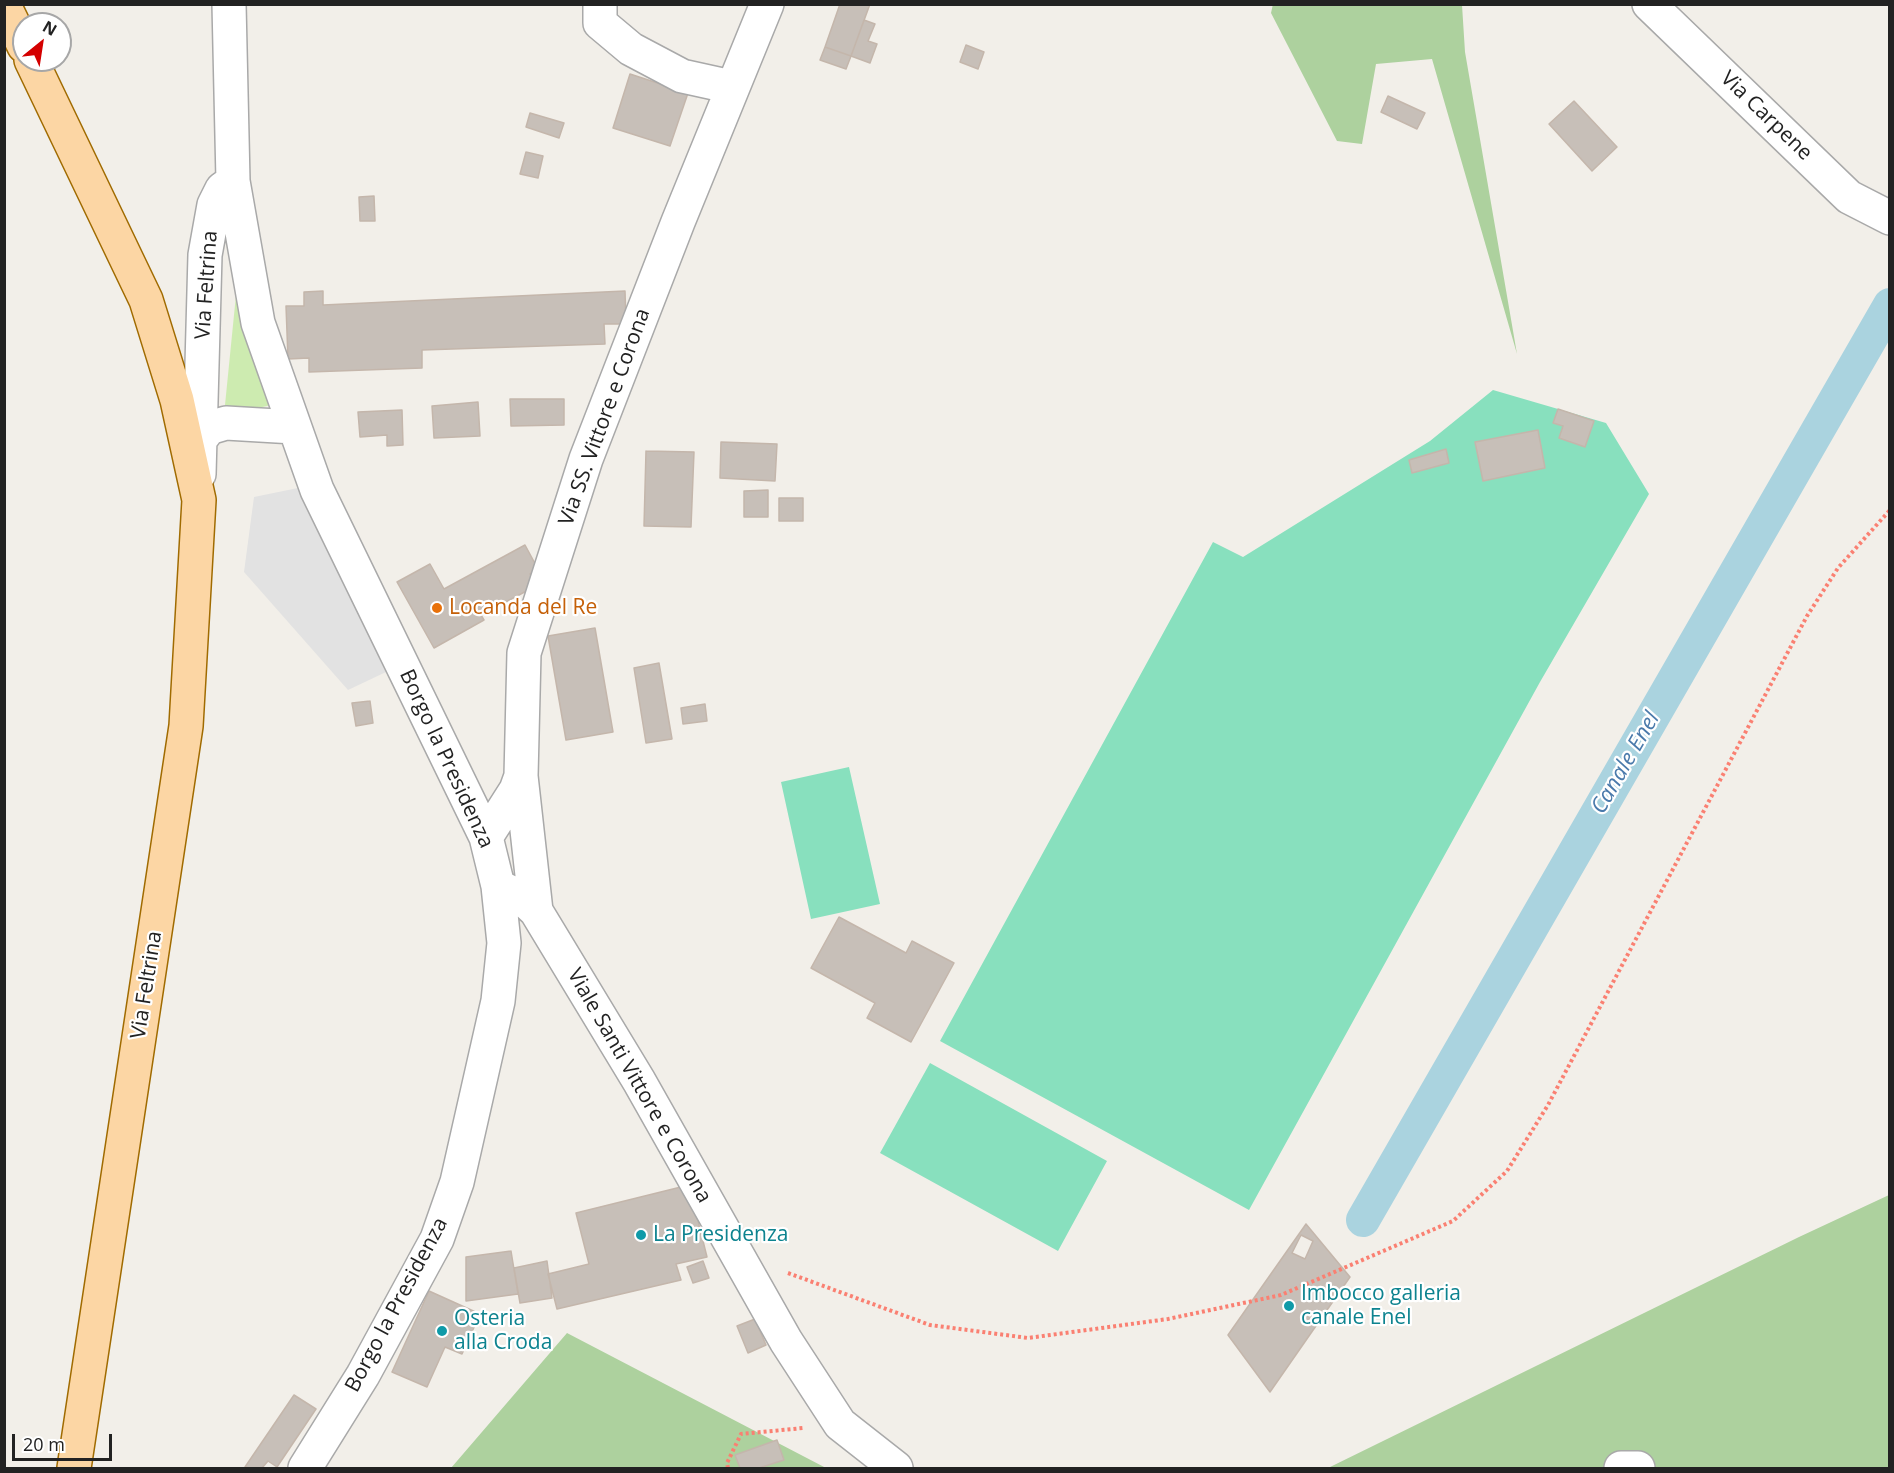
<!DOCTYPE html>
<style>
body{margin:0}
#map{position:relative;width:1894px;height:1473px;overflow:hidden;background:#f2efe9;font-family:"Open Sans",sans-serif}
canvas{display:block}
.frame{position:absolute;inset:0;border:6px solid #222;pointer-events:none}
.north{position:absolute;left:12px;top:12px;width:60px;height:60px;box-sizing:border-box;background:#fff;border:2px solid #a7a7a7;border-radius:50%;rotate:30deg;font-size:16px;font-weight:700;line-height:24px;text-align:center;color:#222}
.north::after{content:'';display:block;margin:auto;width:21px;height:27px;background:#d40000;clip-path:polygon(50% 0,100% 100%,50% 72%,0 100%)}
.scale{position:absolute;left:12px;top:1434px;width:100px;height:27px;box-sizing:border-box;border:3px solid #222;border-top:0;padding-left:8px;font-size:18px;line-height:21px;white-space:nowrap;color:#222;-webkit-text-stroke:4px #fff;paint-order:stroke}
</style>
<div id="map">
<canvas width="1894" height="1473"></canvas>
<div class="frame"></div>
<div class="north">N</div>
<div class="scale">20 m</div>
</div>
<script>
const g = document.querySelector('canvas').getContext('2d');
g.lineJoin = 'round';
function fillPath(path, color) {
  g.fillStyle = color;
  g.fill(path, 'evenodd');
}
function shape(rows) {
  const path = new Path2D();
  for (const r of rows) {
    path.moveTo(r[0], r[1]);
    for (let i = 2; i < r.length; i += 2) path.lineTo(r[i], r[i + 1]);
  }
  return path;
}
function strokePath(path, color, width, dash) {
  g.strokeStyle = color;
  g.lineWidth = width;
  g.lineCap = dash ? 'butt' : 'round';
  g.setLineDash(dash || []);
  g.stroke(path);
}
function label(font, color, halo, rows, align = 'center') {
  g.font = font + ' "Open Sans",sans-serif';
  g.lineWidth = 4.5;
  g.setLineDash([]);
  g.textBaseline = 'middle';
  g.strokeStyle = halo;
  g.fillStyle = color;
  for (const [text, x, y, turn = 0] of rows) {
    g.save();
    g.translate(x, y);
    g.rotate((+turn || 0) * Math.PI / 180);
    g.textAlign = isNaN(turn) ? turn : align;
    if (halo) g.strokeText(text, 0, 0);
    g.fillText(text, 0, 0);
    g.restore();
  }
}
fillPath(shape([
 [236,295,272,405,224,415]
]), '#cdebb0');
fillPath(shape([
 [1273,4,1462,5,1465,52,1517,354,1432,59,1376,64,1362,144,1337,141,1271,13],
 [1889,1195,1889,1468,1328,1468,1799,1237],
 [567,1333,826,1468,451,1468]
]), '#add19e');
fillPath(shape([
 [1493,390,1606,423,1649,494,1540,682,1249,1210,940,1041,1213,542,1243,557,1430,441],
 [849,767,880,904,811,919,781,782],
 [930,1063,1107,1161,1058,1251,880,1153]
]), '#88e0be');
fillPath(shape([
 [298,488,386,672,348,690,244,572,254,497]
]), '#e2e2e2');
strokePath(shape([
 [1363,1220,1890,305]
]), '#aad3df', 34);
const building = shape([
 [840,4,870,4,851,56,825,47,840,4],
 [864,20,875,24,868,41,877,44,870,63,851,56,864,20],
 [966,45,984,52,978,69,960,62,966,45],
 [825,47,851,56,846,69,820,60,825,47],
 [630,74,688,93,670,146,613,128,630,74],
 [1388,96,1425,113,1417,129,1381,112,1388,96],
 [1574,101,1617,147,1592,171,1549,124,1574,101],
 [530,113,564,123,559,138,526,127,530,113],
 [526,152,543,156,538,178,520,174,526,152],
 [374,196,375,221,360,221,359,197,374,196],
 [323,291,323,305,625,291,626,324,604,324,605,344,422,350,422,368,309,372,309,358,288,359,286,306,304,306,304,292,323,291],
 [510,399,564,399,564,425,511,426,510,399],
 [478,402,480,436,434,438,432,406,478,402],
 [1558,409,1594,421,1585,447,1559,438,1563,426,1553,423,1558,409],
 [402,410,403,445,387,446,387,435,360,437,358,412,402,410],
 [1538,430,1545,468,1483,481,1475,442,1538,430],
 [721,442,777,444,775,481,720,478,721,442],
 [1446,449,1449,463,1412,473,1409,460,1446,449],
 [646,451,694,452,691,527,644,526,646,451],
 [768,490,768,517,744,517,744,491,768,490],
 [779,498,803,498,803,521,779,521,779,498],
 [525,545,538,569,530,574,536,586,481,615,484,620,434,648,397,582,430,564,444,589,525,545],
 [595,628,613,732,566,740,548,636,595,628],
 [659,663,672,739,646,743,634,668,659,663],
 [370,701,373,723,356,726,352,703,370,701],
 [705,704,707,721,683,724,681,708,705,704],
 [839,917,906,953,912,941,954,963,911,1042,867,1018,875,1003,811,968,839,917],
 [689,1185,707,1257,676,1264,681,1280,557,1309,548,1274,589,1264,576,1213,689,1185],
 [1306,1224,1350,1277,1270,1392,1228,1335,1306,1224],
 [1301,1235,1313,1241,1305,1259,1292,1253,1301,1235],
 [511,1251,518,1294,466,1301,466,1257,511,1251],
 [547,1261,552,1298,520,1303,514,1268,547,1261],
 [703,1261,709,1278,693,1283,687,1267,703,1261],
 [429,1291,480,1314,462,1354,445,1347,427,1387,392,1372,429,1291],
 [755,1319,766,1345,748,1353,737,1326,755,1319],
 [294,1395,316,1409,277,1467,268,1461,262,1468,247,1468,245,1467,294,1395],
 [777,1440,784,1460,759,1468,740,1468,735,1455,777,1440]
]);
fillPath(building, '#c7bfb8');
strokePath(building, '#c4b6ab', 1.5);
const minor = shape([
 [229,4,233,181,258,323,317,490,486,837,498,886,504,943,498,1001,457,1182,437,1239,363,1375,305,1468],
 [600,4,600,23,631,49,682,76,732,87],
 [1649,4,1849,197,1890,218],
 [200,440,209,428,226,423,294,427],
 [199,474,205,255,214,205,222,189,233,181],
 [521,776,536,911],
 [486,837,516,790,521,776,524,653,586,459,678,222,767,4],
 [498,886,522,898,536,911,639,1081,786,1341,840,1424,896,1468],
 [1621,1468,1638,1468]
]);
const major = shape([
 [4,5,24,46],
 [31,60,146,300,177,400,199,500,186,726,74,1468]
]);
strokePath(minor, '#a9a9a9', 36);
strokePath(major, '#a06b00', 36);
strokePath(shape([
 [788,1273,930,1325,1028,1338,1168,1319,1281,1295,1453,1221,1507,1171,1548,1105,1807,616,1838,568,1890,510],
 [728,1468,727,1463,741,1434,803,1428]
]), '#fa8072', 4, [3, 3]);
strokePath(minor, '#fff', 33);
strokePath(major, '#fcd6a4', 33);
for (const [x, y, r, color] of [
 [437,608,6,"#e8710a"],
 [641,1235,6,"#0f9aa8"],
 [1289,1306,6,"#0f9aa8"],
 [442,1331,6,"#0f9aa8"]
]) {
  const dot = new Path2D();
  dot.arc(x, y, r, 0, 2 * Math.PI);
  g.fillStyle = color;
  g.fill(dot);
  strokePath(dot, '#fff', 2);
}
label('21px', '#222', '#fff', [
 ["Via Carpene",1766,116,44],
 ["Via Feltrina",207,285,-86],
 ["Via SS. Vittore e Corona",605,417,-70],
 ["Borgo la Presidenza",446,759,65],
 ["Via Feltrina",147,985,-81],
 ["Viale Santi Vittore e Corona",639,1086,60],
 ["Borgo la Presidenza",397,1305,-62]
]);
label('21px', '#c56008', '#fff', [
 ["Locanda del Re",449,608]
], 'left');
label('21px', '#0d838f', '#fff', [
 ["La Presidenza",653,1235],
 ["Imbocco galleria",1301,1294],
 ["canale Enel",1301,1318],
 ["Osteria",454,1319],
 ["alla Croda",454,1343]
], 'left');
label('italic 22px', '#4a7aab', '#fff', [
 ["Canale Enel",1626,763,-60]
]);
</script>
